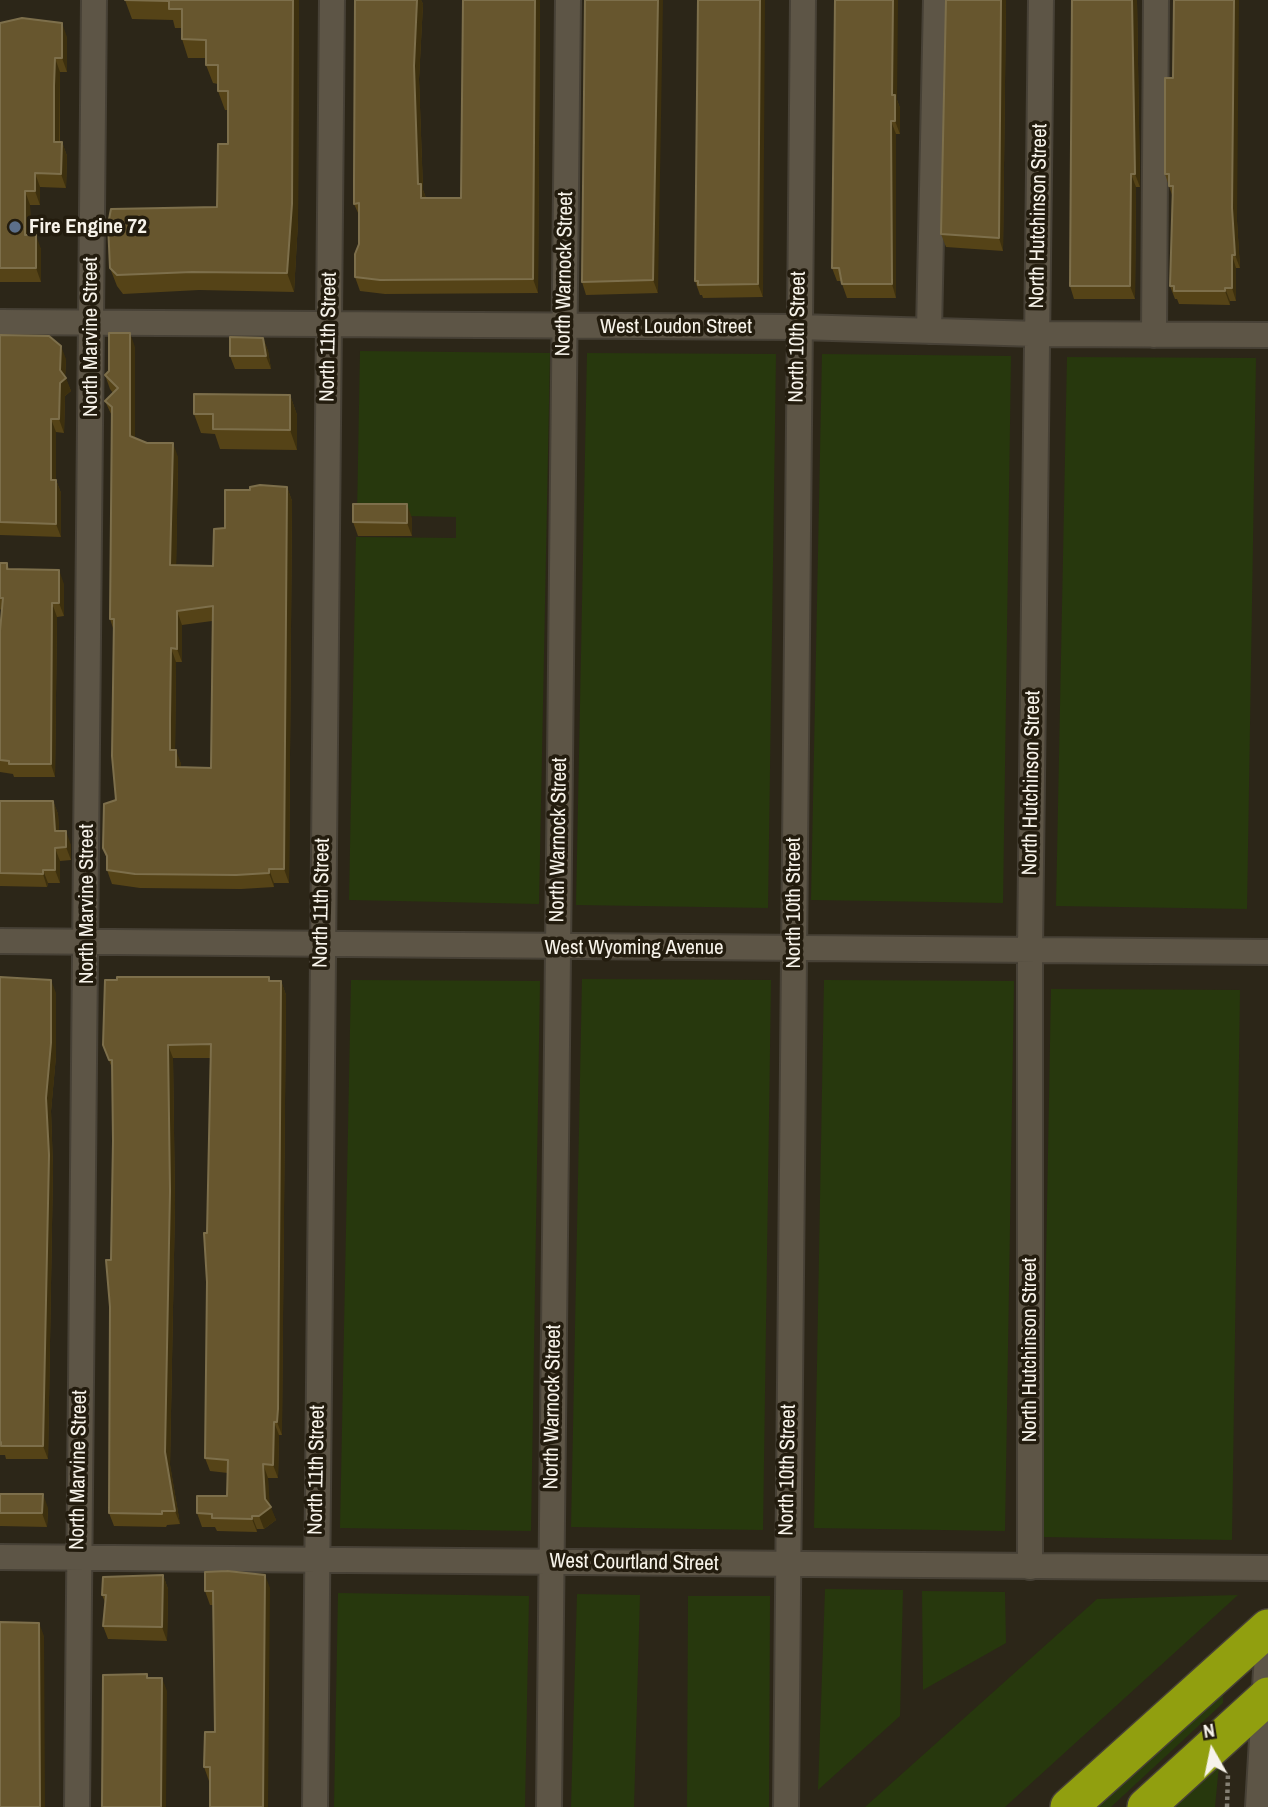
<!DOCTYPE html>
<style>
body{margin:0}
#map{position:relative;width:1268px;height:1807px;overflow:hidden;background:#2c2618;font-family:"Archivo Narrow",sans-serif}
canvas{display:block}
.north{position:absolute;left:1177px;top:1716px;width:70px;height:70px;-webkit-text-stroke:5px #231c0e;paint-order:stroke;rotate:351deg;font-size:19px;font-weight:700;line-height:28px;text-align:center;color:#f7f3ea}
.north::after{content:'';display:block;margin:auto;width:24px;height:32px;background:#f7f3ea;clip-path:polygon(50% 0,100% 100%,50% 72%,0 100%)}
</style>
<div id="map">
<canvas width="1268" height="1807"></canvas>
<div class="north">N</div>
</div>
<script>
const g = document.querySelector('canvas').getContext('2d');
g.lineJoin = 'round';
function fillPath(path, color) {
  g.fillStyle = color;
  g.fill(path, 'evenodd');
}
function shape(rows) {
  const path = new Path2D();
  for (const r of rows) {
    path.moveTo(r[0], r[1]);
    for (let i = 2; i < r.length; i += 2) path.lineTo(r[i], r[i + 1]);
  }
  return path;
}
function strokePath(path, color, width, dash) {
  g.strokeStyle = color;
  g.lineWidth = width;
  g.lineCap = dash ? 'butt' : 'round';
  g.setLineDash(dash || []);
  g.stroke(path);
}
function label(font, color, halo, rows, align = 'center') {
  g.font = font + ' "Archivo Narrow",sans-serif';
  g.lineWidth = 7;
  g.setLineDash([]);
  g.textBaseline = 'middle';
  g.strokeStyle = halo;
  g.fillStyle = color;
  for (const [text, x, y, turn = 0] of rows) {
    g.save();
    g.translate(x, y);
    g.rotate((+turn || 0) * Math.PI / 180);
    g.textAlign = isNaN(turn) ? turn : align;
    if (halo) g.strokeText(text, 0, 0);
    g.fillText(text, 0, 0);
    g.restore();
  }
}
fillPath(shape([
 [360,351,550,353,539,904,349,900,356,537,456,538,456,517,357,515],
 [587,353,776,354,768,908,576,905],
 [822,354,1011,356,1003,903,811,900],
 [1067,357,1256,358,1247,909,1056,906],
 [582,979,771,980,763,1530,571,1527],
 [351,980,540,981,531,1531,340,1528],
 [824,980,1014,981,1005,1531,814,1528],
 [1051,989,1240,990,1232,1540,1041,1537],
 [825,1589,903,1590,900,1716,818,1790],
 [922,1591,1005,1592,1006,1643,923,1690],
 [338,1593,529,1596,525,1807,334,1807],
 [577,1594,640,1595,634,1807,571,1807],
 [1238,1595,1005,1807,865,1807,1097,1599],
 [688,1596,770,1596,769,1807,687,1807],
 [1223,1689,1223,1703,1111,1807,1093,1807],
 [1219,1765,1215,1807,1174,1807]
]), '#27380d');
const minor = shape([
 [0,322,798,327,1038,334,1268,335],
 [929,331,936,0],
 [1154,335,1156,0],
 [0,941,1268,952],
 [0,1557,1268,1568],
 [1030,1567,1030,950,1041,0],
 [77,1807,94,0],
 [315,1807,332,0],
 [549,1807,568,0],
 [786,1807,803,0],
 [1258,1807,1268,1637]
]);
const highway = shape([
 [1069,1807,1268,1628],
 [1146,1807,1268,1696]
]);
strokePath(minor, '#474136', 28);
strokePath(highway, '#474136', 40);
strokePath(shape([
 [1227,1807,1228,1773]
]), '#858074', 4.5, [3.5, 3.5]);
strokePath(minor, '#5d5546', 24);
strokePath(highway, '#919f0f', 37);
fillPath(shape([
 [125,0,299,0,298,222,294,292,199,290,123,294,117,286,110,268,217,207,228,144,228,110,225,110,218,91,218,84,213,83,206,65,206,58,188,58,182,39,182,28,175,28,173,20,132,19],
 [355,0,421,0,423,4,419,79,423,190,426,198,461,198,463,0,540,0,538,293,385,294,360,291,355,277,359,244,359,215,354,204],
 [585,0,658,293,586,295,582,282],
 [698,0,763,297,703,298,702,295,700,295,695,281],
 [946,0,1006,0,1003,251,946,247,941,234],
 [1072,0,1137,0,1140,187,1136,187,1135,299,1074,299,1070,286],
 [0,23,67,37,67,72,60,72,60,142,62,142,67,156,66,188,40,187,40,205,30,205,31,235,41,249,41,282,0,282],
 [1173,78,1237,221,1240,268,1236,268,1236,301,1230,301,1230,305,1179,304,1177,299,1175,299,1170,286,1172,195,1165,174],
 [897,100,900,108,900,134,896,134,896,298,847,298,841,281,837,281,832,268],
 [0,335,66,359,65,377,71,391,65,396,64,433,56,432,56,480,61,493,61,537,0,535],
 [263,338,268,351,271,369,235,369,230,356],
 [135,347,135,438,178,457,176,565,213,566,225,528,250,490,287,487,292,501,289,883,274,883,274,887,241,889,140,888,112,884,107,870,107,859,103,848,116,800,114,631,110,619,112,416,105,401,113,393,110,389,105,375],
 [212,621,211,768,181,767,181,764,175,750,176,662,182,662,182,625],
 [290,395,297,415,297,450,220,449,215,434,201,433,194,414],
 [412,518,412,536,358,536,353,522],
 [0,563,7,563,9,569,64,584,64,616,57,617,55,777,14,777,13,774,0,772,0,631,2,611,0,609],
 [0,801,53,801,58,814,59,831,71,845,71,860,60,861,60,883,48,883,47,887,0,886],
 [0,977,56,993,56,1056,51,1111,53,1168,48,1459,6,1459,5,1455,0,1455],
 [269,977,270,981,281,981,286,995,282,1423,282,1435,279,1435,278,1478,268,1478,269,1505,276,1520,264,1529,257,1529,257,1532,217,1531,215,1527,202,1527,197,1513,227,1496,228,1473,210,1471,205,1458,210,1058,173,1058,175,1204,170,1465,180,1524,167,1525,166,1527,114,1526,109,1513,113,1141,112,1068,103,1045],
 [0,1494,48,1508,47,1527,0,1526],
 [163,1575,168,1589,167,1641,108,1639,103,1626,105,1602,102,1595],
 [270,1588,210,1781,209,1781,204,1767,215,1732,213,1605,210,1605,205,1591]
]), '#554317');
fillPath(shape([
 [293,0,299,0,298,222,294,292,287,273],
 [417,0,421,0,423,4,419,79,423,190,426,198,421,198,418,184,414,66],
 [535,0,540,0,538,293,533,279],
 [658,0,663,0,658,293,653,280],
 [760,0,765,0,763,297,758,284],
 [893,0,898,0,897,100,900,108,900,134,895,121,892,95],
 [1001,0,1006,0,1003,251,999,238],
 [1132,0,1137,0,1140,187,1135,174],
 [1234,0,1239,0,1237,221,1240,268,1235,255,1232,208],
 [62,23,67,37,67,72,62,58],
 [55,58,60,72,59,156,54,142],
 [891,121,896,134,896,298,892,284],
 [62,142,67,156,66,188,61,174],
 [35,173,40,187,40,205,35,191],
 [1131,174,1136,187,1135,299,1130,286],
 [25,191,30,205,31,249,25,235],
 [36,235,41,249,41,282,36,268],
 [1232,255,1236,268,1236,301,1232,288],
 [1225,288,1230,301,1230,305,1225,291],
 [130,333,135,347,135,450,130,436],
 [263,338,268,351,271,369,266,356],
 [61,346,66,359,65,378,66,378,71,391,65,396,64,433,59,419],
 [290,395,297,415,297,450,290,430],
 [51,419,56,432,56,493,51,480],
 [173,443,178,457,176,579,170,565],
 [56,480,61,493,61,537,56,524],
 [287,487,292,501,289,883,284,869],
 [407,504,412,518,412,536,407,523],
 [59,570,64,584,64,616,59,603],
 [52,603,57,617,55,777,51,764],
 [177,611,182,625,182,662,177,649],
 [171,648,176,662,175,764,170,750],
 [176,750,181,764,181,781,176,767],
 [53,801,58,814,60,844,55,831],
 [66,831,71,845,71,860,66,847],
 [55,848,60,861,60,883,55,870],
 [269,869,274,883,274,887,269,873],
 [43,870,48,883,47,887,43,874],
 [51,980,56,993,56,1056,51,1111,53,1168,48,1459,43,1446,46,1098],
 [281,981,286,995,282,1435,277,1422],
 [168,1045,173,1058,175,1204,170,1465,180,1524,175,1511,165,1452],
 [274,1422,279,1435,278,1478,273,1465],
 [263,1464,268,1478,270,1508,271,1507,276,1520,264,1529,259,1516,265,1499],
 [43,1494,48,1508,47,1527,42,1513],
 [252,1516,257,1529,257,1532,252,1519],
 [163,1575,168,1589,167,1641,162,1627],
 [265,1575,270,1588,268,1807,263,1807],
 [39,1623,44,1636,45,1807,40,1807],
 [162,1678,167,1691,166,1807,161,1807]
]), '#3d300e');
const building = shape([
 [125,0,293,0,292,204,287,273,192,272,117,275,110,268,108,224,111,209,217,207,218,144,228,144,228,91,218,91,218,65,206,65,206,40,182,39,182,9,169,9,169,1,125,0],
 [355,0,417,0,414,66,418,184,421,184,421,198,461,198,463,0,535,0,533,279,380,280,355,277,355,254,359,244,359,203,354,204,354,181,355,0],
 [585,0,658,0,653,280,582,282,585,0],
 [698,0,760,0,758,284,698,285,698,281,695,281,698,0],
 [835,0,893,0,892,95,895,95,895,121,891,121,892,284,842,284,839,268,832,268,835,0],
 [946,0,1001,0,999,238,941,234,946,0],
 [1072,0,1132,0,1135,174,1131,174,1130,286,1070,286,1072,0],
 [1174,0,1234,0,1232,208,1235,255,1232,255,1232,288,1225,288,1225,291,1174,291,1174,286,1170,286,1173,186,1169,186,1169,174,1165,174,1165,78,1173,78,1174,0],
 [22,18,62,23,62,58,55,58,54,86,54,142,62,142,61,174,35,173,35,191,25,191,25,235,36,235,36,268,0,268,0,23,22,18],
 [109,333,130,333,130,436,147,443,173,443,170,565,213,566,214,529,225,528,225,490,250,490,250,487,260,485,287,487,284,869,269,869,269,873,236,875,135,874,107,870,107,856,103,848,104,804,116,800,112,756,114,619,110,619,112,407,105,401,118,388,105,375,109,371,109,333],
 [213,606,211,768,176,767,176,750,170,750,170,720,171,648,177,649,177,611,213,606],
 [0,335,49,336,61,346,60,370,66,378,60,383,59,419,51,419,51,480,56,480,56,524,0,522,0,335],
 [230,337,263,338,266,356,230,356,230,337],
 [194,394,290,395,290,430,213,429,213,414,194,414,194,394],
 [353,504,407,504,407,523,353,522,353,504],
 [0,563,7,563,7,569,59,570,59,603,52,603,51,764,9,764,9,761,0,760,0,631,3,598,0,598,0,563],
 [0,801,53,801,55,831,66,831,66,847,55,848,55,870,43,870,43,874,0,873,0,801],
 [0,977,51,980,51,1043,46,1098,49,1155,43,1446,1,1446,1,1442,0,1442,0,977],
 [117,977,269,977,269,981,281,981,278,1409,277,1422,274,1422,273,1465,263,1464,265,1499,271,1507,259,1516,252,1516,252,1519,212,1518,212,1514,197,1513,197,1496,227,1496,228,1460,205,1458,207,1282,204,1233,207,1233,211,1044,168,1045,170,1191,165,1452,175,1511,162,1511,162,1514,109,1513,110,1307,106,1260,111,1260,113,1141,112,1060,109,1060,103,1045,105,980,117,980,117,977],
 [0,1494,43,1494,42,1513,0,1513,0,1494],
 [227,1571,265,1575,263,1807,210,1807,210,1767,204,1767,205,1732,215,1732,213,1591,205,1591,205,1572,227,1571],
 [163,1575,162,1627,103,1626,106,1595,102,1595,103,1577,163,1575],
 [0,1622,39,1623,40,1807,0,1807,0,1622],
 [147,1674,147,1678,162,1678,161,1807,102,1807,103,1675,147,1674]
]);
fillPath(building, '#67562e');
strokePath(building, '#7d6f4b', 2);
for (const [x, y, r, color] of [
 [15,227,7,"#5c6f8a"]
]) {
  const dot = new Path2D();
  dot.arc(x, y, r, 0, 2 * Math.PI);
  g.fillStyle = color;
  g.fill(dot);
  strokePath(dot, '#231c0e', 2.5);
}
label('21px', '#f7f3ea', '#231c0e', [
 ["North Hutchinson Street",1039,216,-89],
 ["North Warnock Street",565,274,-89],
 ["West Loudon Street",676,327],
 ["North Marvine Street",91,337,-90],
 ["North 11th Street",329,337,-89],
 ["North 10th Street",798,337,-89],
 ["North Hutchinson Street",1032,783,-89],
 ["North Warnock Street",559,840,-89],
 ["North 11th Street",322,903,-89],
 ["North 10th Street",794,903,-90],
 ["North Marvine Street",87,904,-90],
 ["West Wyoming Avenue",634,948],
 ["North Hutchinson Street",1030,1350,-90],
 ["North Warnock Street",553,1407,-89],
 ["North Marvine Street",79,1470,-89],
 ["North 11th Street",317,1470,-89],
 ["North 10th Street",788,1470,-89],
 ["West Courtland Street",634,1563,1]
]);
label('bold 21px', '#f7f3ea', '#231c0e', [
 ["Fire Engine 72",29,227]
], 'left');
</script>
